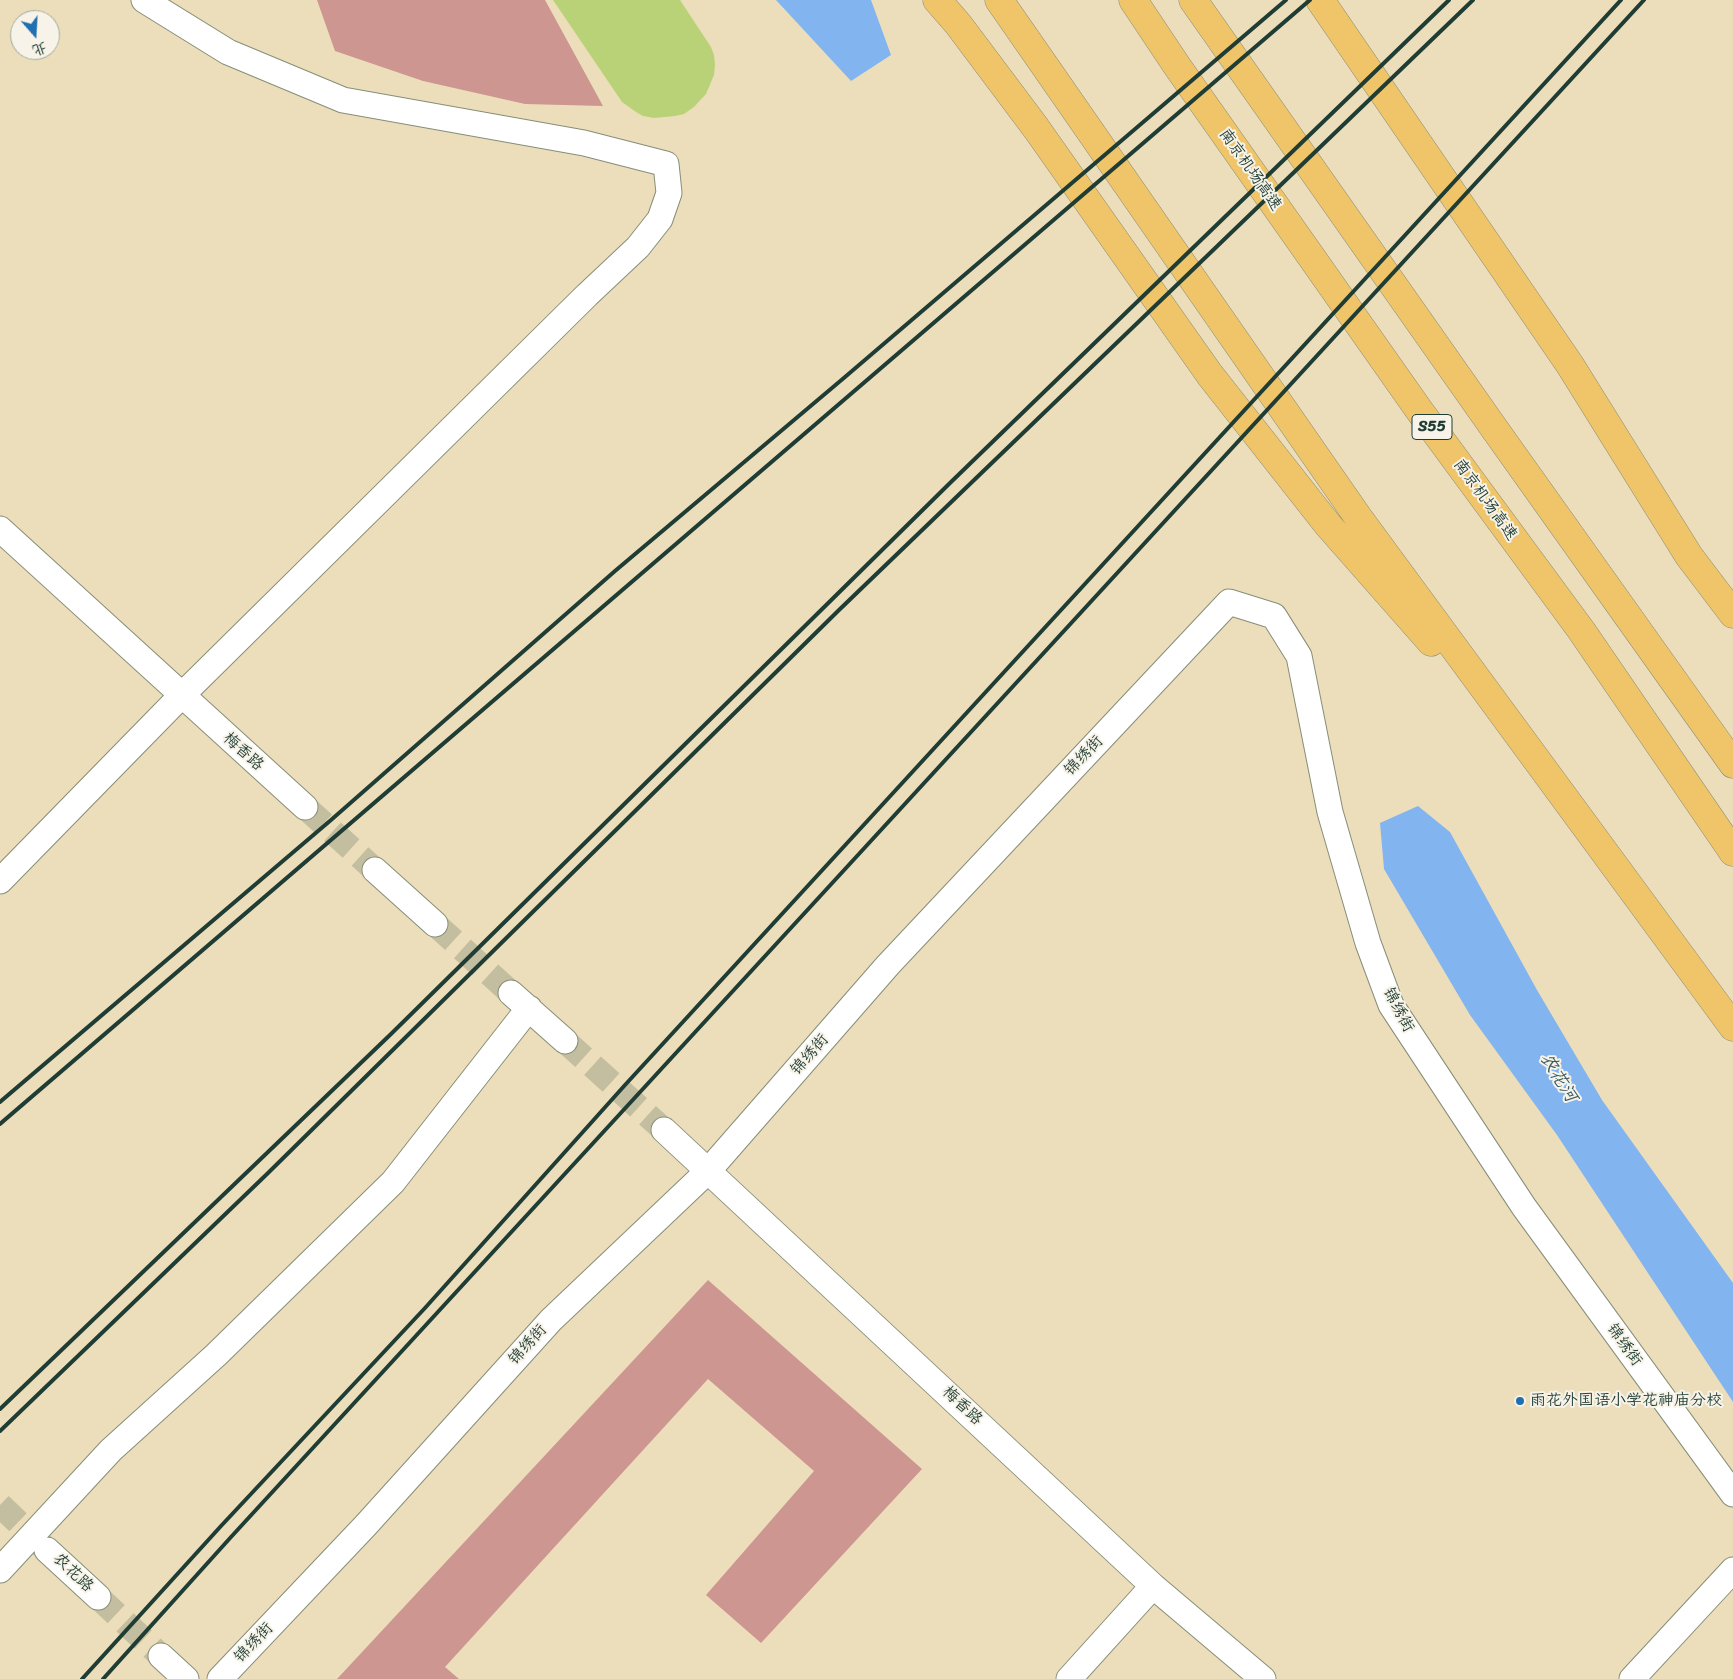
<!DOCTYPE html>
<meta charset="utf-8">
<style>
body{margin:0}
#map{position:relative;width:1733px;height:1679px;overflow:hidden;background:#ecdebb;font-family:Sriracha,"LXGW WenKai TC",sans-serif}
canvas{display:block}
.north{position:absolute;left:10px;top:10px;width:50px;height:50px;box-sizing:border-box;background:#f7f3e8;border:1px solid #a1aaa0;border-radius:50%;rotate:161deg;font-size:14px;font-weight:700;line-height:20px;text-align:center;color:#1f3d34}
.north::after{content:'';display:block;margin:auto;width:18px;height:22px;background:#1f6fb2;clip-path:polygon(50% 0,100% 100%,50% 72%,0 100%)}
</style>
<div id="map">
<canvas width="1733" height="1679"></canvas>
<div class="north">北</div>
</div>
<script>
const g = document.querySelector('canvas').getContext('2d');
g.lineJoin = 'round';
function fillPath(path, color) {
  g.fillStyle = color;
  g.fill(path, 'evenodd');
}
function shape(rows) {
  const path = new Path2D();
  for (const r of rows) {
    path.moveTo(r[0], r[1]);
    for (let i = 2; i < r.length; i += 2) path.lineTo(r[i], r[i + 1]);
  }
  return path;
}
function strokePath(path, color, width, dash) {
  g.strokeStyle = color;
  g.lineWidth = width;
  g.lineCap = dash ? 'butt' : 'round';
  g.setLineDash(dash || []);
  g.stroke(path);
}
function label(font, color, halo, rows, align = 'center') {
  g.font = font + ' Sriracha,"LXGW WenKai TC",sans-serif';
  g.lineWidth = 4;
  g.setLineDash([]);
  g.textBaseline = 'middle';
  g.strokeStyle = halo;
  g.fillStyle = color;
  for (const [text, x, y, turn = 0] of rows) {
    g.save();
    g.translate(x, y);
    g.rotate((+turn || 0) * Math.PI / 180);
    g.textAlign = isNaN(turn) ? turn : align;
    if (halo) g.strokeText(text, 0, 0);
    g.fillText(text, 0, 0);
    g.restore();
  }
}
fillPath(shape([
 [553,0,680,0,711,47,714,55,715,65,714,75,706,94,694,107,684,114,675,116,654,118,643,116,636,112,622,102]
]), '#b9d277');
fillPath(shape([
 [776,0,871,0,891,55,851,81],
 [1418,806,1450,832,1537,990,1602,1100,1733,1283,1733,1402,1557,1135,1470,1015,1384,869,1380,823]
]), '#82b4ef');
fillPath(shape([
 [317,0,545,0,603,106,525,104,423,81,335,51],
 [708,1280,922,1469,761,1643,706,1595,814,1471,708,1379,445,1667,459,1679,337,1679]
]), '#cd9690');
strokePath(shape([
 [305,807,375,870],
 [435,924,511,993],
 [565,1041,664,1130],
 [0,1505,47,1550],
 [98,1597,161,1656]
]), '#c3bea0', 25, [25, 12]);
const minor = shape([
 [0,529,305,807],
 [375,870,435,924],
 [0,881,181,696,587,295,638,247,660,219,669,193,666,164,584,143,343,100,228,52,144,0],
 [511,993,565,1041],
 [664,1130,1153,1586,1263,1679],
 [47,1550,98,1597],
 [0,1570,111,1450,216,1355,393,1182,529,1008],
 [161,1656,186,1679],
 [220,1679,366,1525,551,1320,709,1170,888,965,1229,602,1274,616,1299,656,1330,812,1368,943,1391,1005,1524,1207,1733,1494],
 [1069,1679,1153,1586],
 [1632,1679,1733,1570]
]);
const highway = shape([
 [937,0,958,24,1036,128,1210,375,1328,525,1431,642],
 [999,0,1358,517,1733,1027],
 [1133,0,1177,66,1419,410,1581,630,1733,852],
 [1193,0,1496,431,1733,764],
 [1320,0,1570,365,1689,556,1733,614]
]);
strokePath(minor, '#868e78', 27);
strokePath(highway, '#868e78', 29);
strokePath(minor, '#fff', 25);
strokePath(highway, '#f0c469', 28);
strokePath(shape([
 [0,1102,331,820,615,571,845,377,1286,0],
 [0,1124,1310,0],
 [0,1409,391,1034,950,483,1449,0],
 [0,1431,267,1174,839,610,1473,0],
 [82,1679,221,1526,425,1308,625,1085,1621,0],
 [103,1679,231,1537,1644,0]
]), '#1f3d34', 4);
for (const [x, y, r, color] of [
 [1520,1401,5,"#1f6fb2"]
]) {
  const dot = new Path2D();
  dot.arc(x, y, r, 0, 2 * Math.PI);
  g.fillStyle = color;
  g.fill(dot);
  strokePath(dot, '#f7f3e8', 2);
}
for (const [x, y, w] of [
 [1432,427,40]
]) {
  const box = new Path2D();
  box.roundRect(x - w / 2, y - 12.5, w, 25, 4);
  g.fillStyle = '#f7f3e8';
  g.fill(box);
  strokePath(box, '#1f3d34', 1);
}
label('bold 15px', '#1f3d34', null, [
 ["S55",1432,427]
]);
label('16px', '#1f3d34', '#f7f3e8', [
 ["南京机场高速",1250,170,55],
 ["南京机场高速",1485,500,54],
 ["梅香路",243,752,42],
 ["锦绣街",1084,756,-47],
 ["锦绣街",1398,1010,62],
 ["锦绣街",810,1055,-49],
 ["锦绣街",528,1345,-48],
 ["锦绣街",1624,1345,54],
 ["梅香路",962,1406,43],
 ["农花路",73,1573,43],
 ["锦绣街",254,1643,-47]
]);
label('16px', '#1f3d34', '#f7f3e8', [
 ["雨花外国语小学花神庙分校",1530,1401]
], 'left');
label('italic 18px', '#385b63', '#f7f3e8', [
 ["农花河",1558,1078,58]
]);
</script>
